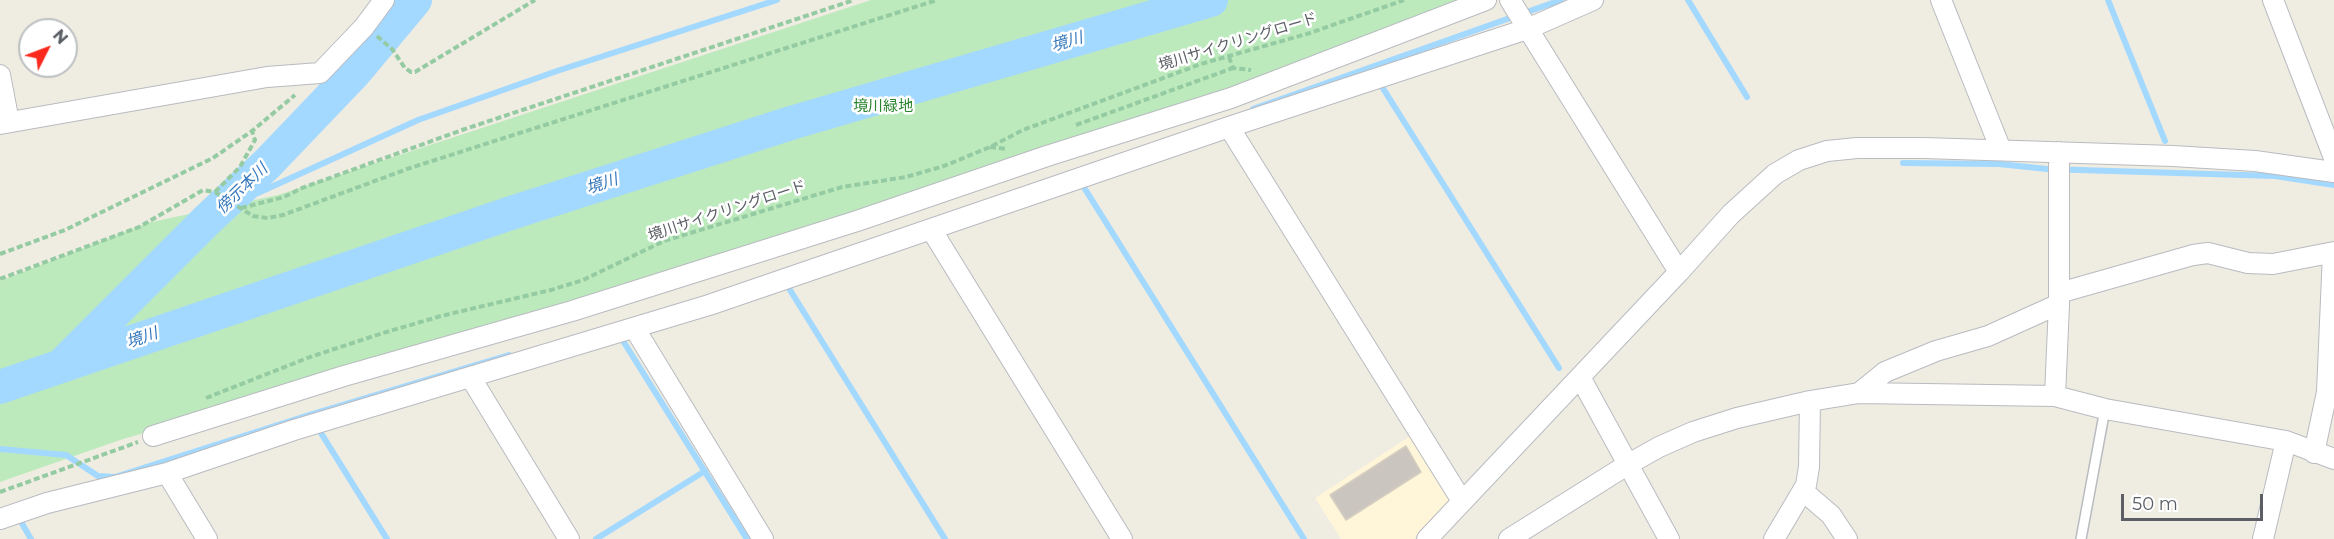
<!DOCTYPE html>
<meta charset="utf-8">
<style>
body{margin:0}
#map{position:relative;width:2334px;height:539px;overflow:hidden;background:#efece2;font-family:Montserrat,sans-serif}
canvas{display:block}
.north{position:absolute;left:18px;top:18px;width:60px;height:60px;box-sizing:border-box;background:#fff;border:2px solid #bdbfc1;border-radius:50%;rotate:48deg;font-size:16px;font-weight:700;line-height:24px;text-align:center;color:#5b5f65}
.north::after{content:'';display:block;margin:auto;width:21px;height:27px;background:#fb2a1d;clip-path:polygon(50% 0,100% 100%,50% 72%,0 100%)}
.scale{position:absolute;left:2121px;top:494px;width:142px;height:27px;box-sizing:border-box;border:3px solid #5b5f65;border-top:0;padding-left:8px;font-size:18px;line-height:21px;white-space:nowrap;color:#5b5f65;-webkit-text-stroke:4px #fff;paint-order:stroke}
</style>
<div id="map">
<canvas width="2334" height="539"></canvas>
<div class="north">N</div>
<div class="scale">50 m</div>
</div>
<script>
const g = document.querySelector('canvas').getContext('2d');
g.lineJoin = 'round';
function fillPath(path, color) {
  g.fillStyle = color;
  g.fill(path, 'evenodd');
}
function shape(rows) {
  const path = new Path2D();
  for (const r of rows) {
    path.moveTo(r[0], r[1]);
    for (let i = 2; i < r.length; i += 2) path.lineTo(r[i], r[i + 1]);
  }
  return path;
}
function strokePath(path, color, width, dash) {
  g.strokeStyle = color;
  g.lineWidth = width;
  g.lineCap = dash ? 'butt' : 'round';
  g.setLineDash(dash || []);
  g.stroke(path);
}
function label(font, color, halo, rows, align = 'center') {
  g.font = font + ' Montserrat,"Noto Sans JP",sans-serif';
  g.lineWidth = 5;
  g.setLineDash([]);
  g.textBaseline = 'middle';
  g.strokeStyle = halo;
  g.fillStyle = color;
  for (const [text, x, y, turn = 0] of rows) {
    g.save();
    g.translate(x, y);
    g.rotate((+turn || 0) * Math.PI / 180);
    g.textAlign = isNaN(turn) ? turn : align;
    if (halo) g.strokeText(text, 0, 0);
    g.fillText(text, 0, 0);
    g.restore();
  }
}
fillPath(shape([
 [1415,433,1451,499,1414,539,1341,539,1315,498]
]), '#fff5d8');
fillPath(shape([
 [871,0,1493,0,633,296,123,439,0,482,0,281,147,223,278,195]
]), '#bdeabc');
strokePath(shape([
 [1688,0,1747,97],
 [2108,0,2165,141],
 [1379,82,1559,368],
 [1253,109,1561,0],
 [1903,163,1999,164,2047,169,2275,176,2334,185],
 [1080,181,1304,539],
 [244,185,248,192,258,193,418,120,557,71,777,0],
 [785,282,945,539],
 [620,336,747,539],
 [316,425,387,539],
 [0,449,66,455,98,476,115,477,309,415,509,355],
 [20,520,31,539],
 [596,539,705,471]
]), '#a3d8ff', 6);
strokePath(shape([
 [65,362,206,221,267,164,354,73,415,0],
 [0,387,511,213,791,123,1211,0]
]), '#a3d8ff', 34);
const building = shape([
 [1406,446,1421,472,1346,520,1330,495,1406,446]
]);
fillPath(building, '#cac6bf');
strokePath(building, '#d5cec0', 1.5);
const service = shape([
 [2081,539,2105,409]
]);
const minor = shape([
 [1510,0,1679,272],
 [1941,0,2001,150],
 [2273,0,2334,158],
 [0,75,9,122],
 [0,124,267,77,320,73,364,27,384,0],
 [1229,127,1462,501],
 [931,229,1122,539],
 [2059,293,2193,255,2208,253,2248,263,2273,264,2334,252],
 [635,329,763,539],
 [1580,377,1669,539],
 [471,378,569,539],
 [1859,393,1885,372,1936,351,1988,336,2059,304],
 [2055,396,2059,304,2059,152],
 [153,436,344,376,572,311,857,221,1047,156,1231,98,1486,0],
 [2314,453,2327,392,2333,253],
 [167,473,207,539],
 [1803,491,1831,515,1847,539],
 [0,519,47,503,167,473,294,430,709,305,1229,127,1527,29,1593,0],
 [1427,539,1679,272,1731,214,1775,174,1799,160,1827,151,1857,148,1924,148,2173,156,2255,161,2334,172],
 [1509,539,1627,465,1659,447,1693,432,1737,418,1810,401,1859,393,2055,396,2105,409,2286,441,2334,459],
 [1774,539,1806,485,1809,467,1810,401],
 [2263,539,2286,441]
]);
strokePath(service, '#b8bbc0', 12);
strokePath(minor, '#b8bbc0', 22);
strokePath(shape([
 [377,36,392,49,405,68,411,72,415,72,535,0],
 [1229,57,1233,68,1251,70],
 [1076,125,1233,68],
 [990,147,1007,149],
 [215,192,240,167,255,140,252,131],
 [241,208,284,197,302,188,462,130,854,0],
 [0,254,65,230,213,158,252,131,295,95],
 [0,279,139,227,203,190,215,192,253,216,268,218,283,215,410,168,937,0],
 [206,398,310,357,383,333,441,316,551,290,583,280,664,241,842,187,906,177,944,166,990,147,1023,130,1201,64,1310,33,1404,0],
 [0,492,138,442]
]), '#95cba3', 4, [6, 3]);
strokePath(service, '#fff', 9);
strokePath(minor, '#fff', 20);
label('15px', '#5b5f65', '#fff', [
 ["境川サイクリングロード",1238,42,-17],
 ["境川サイクリングロード",727,211,-18]
]);
label('15px', '#2b842e', '#fff', [
 ["境川緑地",883,107]
]);
label('italic 16px', '#3578bc', '#fff', [
 ["境川",1067,42,-16],
 ["境川",602,184,-18],
 ["傍示本川",242,189,-44],
 ["境川",142,338,-19]
]);
</script>
